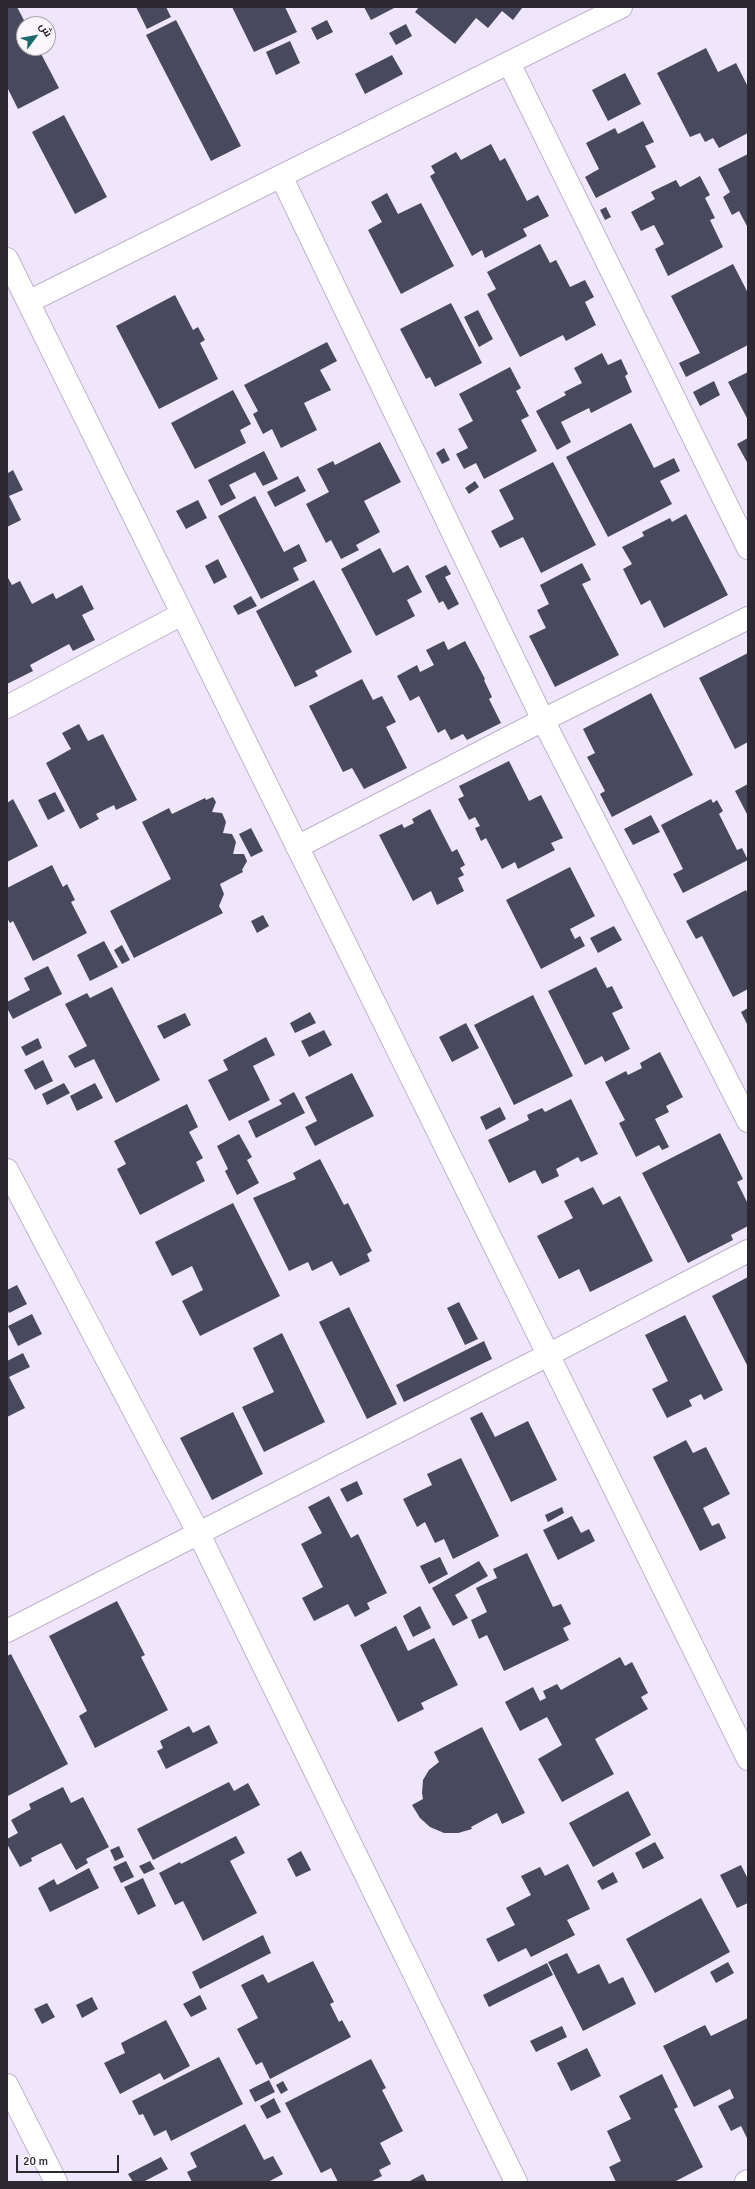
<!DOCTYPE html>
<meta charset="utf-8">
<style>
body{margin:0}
#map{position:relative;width:755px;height:2189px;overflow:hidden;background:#efe6fb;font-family:Signika,Cairo,sans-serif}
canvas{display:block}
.frame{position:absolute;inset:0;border:8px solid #2d2933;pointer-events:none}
.north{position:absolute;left:16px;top:16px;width:40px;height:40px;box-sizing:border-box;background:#f9f6fc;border:1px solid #a7a4ac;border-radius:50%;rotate:58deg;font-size:11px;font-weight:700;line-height:16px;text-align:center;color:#2d2933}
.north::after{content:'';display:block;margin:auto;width:14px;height:18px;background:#1c696c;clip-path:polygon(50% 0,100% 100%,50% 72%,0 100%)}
.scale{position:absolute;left:16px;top:2155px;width:103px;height:18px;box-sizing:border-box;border:2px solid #2d2933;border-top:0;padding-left:5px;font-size:12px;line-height:14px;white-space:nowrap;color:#2d2933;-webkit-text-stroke:3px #f9f6fc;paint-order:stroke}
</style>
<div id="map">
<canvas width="755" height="2189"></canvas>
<div class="frame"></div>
<div class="north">ش</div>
<div class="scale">20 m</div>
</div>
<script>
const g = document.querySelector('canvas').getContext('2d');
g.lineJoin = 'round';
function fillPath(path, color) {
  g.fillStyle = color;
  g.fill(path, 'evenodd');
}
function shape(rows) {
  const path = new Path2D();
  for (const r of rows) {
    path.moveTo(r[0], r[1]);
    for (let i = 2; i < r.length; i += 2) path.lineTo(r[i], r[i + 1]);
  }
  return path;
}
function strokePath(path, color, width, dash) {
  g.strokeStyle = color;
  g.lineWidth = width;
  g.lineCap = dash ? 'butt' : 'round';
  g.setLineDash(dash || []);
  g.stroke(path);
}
fillPath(shape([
 [7,7,17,7,26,24,24,24,24,48,38,48,59,88,18,109,7,87],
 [136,7,166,7,171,17,147,29],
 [232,7,285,7,297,32,254,52],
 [364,7,396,7,371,20],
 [419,7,521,7,522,8,513,20,502,11,488,28,476,18,455,44,415,12],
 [176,20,241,146,211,161,146,35],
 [327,20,333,32,317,40,311,28],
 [406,24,412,36,396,45,389,33],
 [290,41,300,63,276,75,266,52],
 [706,48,718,72,736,63,748,87,748,133,719,148,713,138,705,142,700,133,690,137,657,73],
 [392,55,403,74,365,94,355,74],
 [625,73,641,104,608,121,592,90],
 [64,115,107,197,75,214,32,132],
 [643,121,654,142,645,146,656,167,596,198,585,177,599,169,586,143,615,128,618,134],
 [491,144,500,161,505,158,527,201,538,195,549,216,523,229,527,236,485,258,482,250,472,256,430,176,435,173,431,166,456,152,461,160],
 [748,154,748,228,739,211,732,215,723,197,730,192,718,169],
 [700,176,710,195,705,198,715,218,710,220,723,247,668,276,655,249,664,244,654,225,641,231,631,212,655,199,651,192,676,180,680,187],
 [387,193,398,214,421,203,454,266,401,294,368,230,382,222,371,202],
 [606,207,611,217,605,220,600,210],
 [540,244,550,263,556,260,570,287,585,280,594,297,585,302,596,325,566,341,563,335,520,357,487,294,496,289,487,272],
 [733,264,748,293,748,345,686,377,679,363,700,353,671,296],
 [175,295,193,330,198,327,205,340,200,343,218,379,159,409,116,326],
 [451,303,482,363,435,387,430,377,426,379,400,329],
 [478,310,493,339,479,347,464,317],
 [327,342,337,361,320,370,331,390,304,403,317,430,281,448,272,429,263,434,253,414,258,411,244,385],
 [602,353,608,365,621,359,628,374,625,376,632,392,591,413,589,408,561,422,571,442,557,450,536,411,566,395,564,392,582,383,574,368],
 [510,367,521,388,516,391,529,416,521,420,537,451,484,479,476,463,464,469,456,454,468,448,458,429,473,421,459,394],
 [748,372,748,420,728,382],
 [714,381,720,395,700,406,693,392],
 [233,390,251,424,240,430,246,443,195,469,171,423],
 [631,423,654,468,674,458,680,471,660,481,672,504,608,537,566,457],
 [748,438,748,464,737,444],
 [380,442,401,482,364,501,380,532,356,545,359,550,341,559,331,540,326,543,306,504,329,492,317,469,333,461,335,465],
 [444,448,450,460,442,464,436,453],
 [264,451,278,479,263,486,255,472,229,485,236,498,221,506,208,480],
 [553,462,596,545,541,573,523,537,500,548,491,531,514,519,499,490],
 [7,470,8,473,13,470,23,490,9,496,21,520,7,527],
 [298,476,306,491,275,507,267,492],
 [475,481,479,487,469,494,465,488],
 [255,496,284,552,299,544,307,561,293,568,299,580,261,599,218,516],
 [198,500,207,518,186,529,176,511],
 [686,514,728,595,664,628,650,600,641,605,623,569,632,564,622,547,644,536,642,532,670,518,672,522],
 [380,548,393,573,408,565,422,592,407,600,415,616,376,636,341,569],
 [218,559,227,577,214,584,205,566],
 [582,563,591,580,582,584,619,655,555,687,529,636,546,628,537,610,549,604,540,585],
 [446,565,451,574,445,577,459,604,448,610,443,601,439,603,425,576],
 [7,576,12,585,20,581,32,604,53,593,56,599,82,585,94,609,82,615,95,640,73,651,69,644,30,665,33,671,7,684],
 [314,580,352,652,315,671,318,676,295,687,256,611],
 [251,596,257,606,238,615,233,606],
 [444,641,448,650,465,641,485,679,484,680,492,697,489,699,501,723,467,740,463,734,451,740,445,729,438,733,419,696,410,701,397,676,417,665,420,672,434,665,426,650],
 [748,653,748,742,735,749,699,678],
 [362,679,373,700,382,696,396,722,386,727,407,768,364,789,352,768,343,772,309,706],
 [651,693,693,775,612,817,600,794,605,791,587,757,595,753,583,729],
 [79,724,88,741,103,734,137,800,116,810,114,805,96,814,99,819,80,829,46,763,71,749,62,733],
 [509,761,529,801,541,795,563,838,551,843,555,850,518,869,515,862,502,869,486,838,481,841,475,828,480,826,475,817,469,820,458,799,464,796,459,786],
 [748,784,748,816,735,791],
 [55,792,65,811,48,820,38,800],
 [213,797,216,802,212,812,222,813,226,822,223,833,232,834,236,842,233,854,244,854,247,861,242,870,243,872,220,884,224,894,219,906,223,913,134,958,110,911,171,879,142,822,169,808,172,814,205,798,206,800],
 [13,799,38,846,7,862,7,803],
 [711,799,713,803,717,800,723,811,719,814,737,850,742,848,748,860,683,893,673,874,683,869,661,825],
 [430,809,452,852,457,849,465,865,460,868,464,875,458,878,464,891,437,905,431,891,413,901,379,835,402,824,404,828,414,823,412,819],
 [651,815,660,832,633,845,624,829],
 [251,828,263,851,251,857,239,834],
 [52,865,63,887,67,884,75,900,71,902,87,933,33,961,13,921,10,923,7,918,7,888],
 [570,867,595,916,570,929,575,939,580,936,585,946,541,969,506,900],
 [746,890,748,895,748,989,733,997,702,936,696,939,686,921],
 [263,915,269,926,257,933,251,921],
 [614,926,622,940,598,953,590,938],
 [104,941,118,967,90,981,77,955],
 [122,945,130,960,122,964,114,950],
 [48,966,62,994,13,1019,7,1008,7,1002,30,990,24,978],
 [596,967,607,988,612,986,623,1008,612,1013,630,1049,605,1062,602,1056,585,1065,548,991],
 [112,987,160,1080,116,1103,94,1059,75,1068,68,1056,87,1046,65,1004,87,993,90,998],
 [533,995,573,1076,514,1105,474,1025],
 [748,1008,748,1026,741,1012],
 [310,1012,316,1023,295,1033,290,1023],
 [185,1013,191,1025,164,1039,157,1026],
 [466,1023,479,1048,452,1062,439,1037],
 [324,1030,332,1045,309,1057,301,1041],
 [266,1037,275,1055,253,1066,270,1100,229,1121,208,1080,228,1070,223,1060],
 [38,1038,42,1048,26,1056,21,1047],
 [660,1052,683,1097,666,1106,669,1112,655,1119,669,1147,662,1150,659,1145,636,1157,619,1123,625,1120,605,1082,626,1071,628,1075,642,1068,640,1063],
 [43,1060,53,1081,35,1090,24,1070],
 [352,1073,374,1116,315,1146,305,1127,317,1121,305,1097],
 [64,1083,70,1093,47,1105,42,1094],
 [95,1083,103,1098,77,1111,70,1096],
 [294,1092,305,1113,256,1138,248,1121,282,1104,279,1100],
 [571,1099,598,1154,581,1162,578,1157,556,1169,559,1176,542,1184,535,1170,509,1183,488,1140,529,1120,527,1115,542,1108,545,1112],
 [187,1104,198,1127,189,1132,203,1158,196,1162,205,1181,140,1215,117,1169,126,1164,114,1141],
 [500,1107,506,1119,486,1130,480,1117],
 [720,1133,743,1179,737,1182,748,1204,748,1226,731,1235,733,1240,688,1263,642,1173],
 [239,1134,252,1157,247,1160,259,1183,237,1195,225,1171,228,1169,217,1146],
 [320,1159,344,1205,348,1203,372,1251,367,1254,370,1261,340,1276,332,1261,312,1271,308,1262,289,1271,253,1198,296,1179,293,1173],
 [593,1187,603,1205,620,1196,653,1261,590,1292,579,1269,559,1279,537,1236,573,1218,564,1201],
 [233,1203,280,1296,200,1336,182,1301,203,1290,192,1266,172,1276,155,1242],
 [748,1277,748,1367,712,1296],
 [17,1285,27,1304,9,1313,7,1309,7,1290],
 [459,1302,478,1339,465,1345,447,1308],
 [349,1307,397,1404,367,1419,319,1322],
 [32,1314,42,1334,18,1346,8,1326],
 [685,1315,723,1390,704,1400,701,1394,689,1400,692,1406,667,1418,652,1389,668,1381,645,1335],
 [282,1333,325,1422,264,1452,242,1407,274,1392,253,1348],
 [484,1341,492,1359,404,1402,396,1385],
 [23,1353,30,1367,9,1377,25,1408,7,1417,7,1361],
 [233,1412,263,1474,212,1500,180,1438],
 [482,1412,495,1437,528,1421,557,1480,511,1502,470,1418],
 [686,1440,693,1453,706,1447,730,1494,703,1508,712,1526,719,1523,726,1538,700,1551,653,1457],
 [461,1458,499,1536,453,1559,444,1539,435,1543,425,1522,417,1527,403,1499,432,1485,427,1474],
 [357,1481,363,1494,347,1502,340,1489],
 [329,1496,351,1538,358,1534,387,1593,367,1603,370,1609,355,1617,348,1604,314,1621,302,1598,323,1587,301,1544,322,1533,308,1507],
 [562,1507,564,1513,548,1522,545,1515],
 [572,1516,581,1533,589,1529,595,1541,558,1560,543,1530],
 [527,1553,553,1607,561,1604,571,1624,563,1628,569,1640,504,1671,487,1635,479,1639,471,1620,487,1612,476,1588,497,1578,493,1569],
 [440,1557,448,1574,429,1584,420,1566],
 [479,1561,488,1576,455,1595,468,1618,453,1626,432,1588],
 [117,1601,145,1655,141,1657,168,1710,95,1748,79,1716,87,1711,49,1636],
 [420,1606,431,1628,413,1637,403,1616],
 [396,1626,408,1651,434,1638,458,1685,421,1703,424,1709,398,1722,360,1645],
 [11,1654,68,1764,8,1796,7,1656],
 [620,1657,625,1666,632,1662,648,1693,641,1697,648,1709,595,1739,614,1774,562,1802,538,1759,562,1745,547,1717,520,1731,505,1702,533,1687,540,1701,546,1698,543,1691,557,1684,561,1690],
 [209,1725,218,1743,166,1769,157,1751,163,1748,160,1741,189,1726,193,1733],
 [482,1727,525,1813,502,1824,497,1813,471,1827,472,1829,458,1833,444,1833,430,1827,420,1818,412,1805,423,1799,422,1793,423,1780,429,1770,439,1762,434,1752],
 [229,1782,234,1791,248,1783,260,1805,153,1860,137,1829],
 [63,1787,71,1803,83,1797,109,1847,86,1859,88,1863,76,1870,61,1843,31,1858,32,1861,20,1867,7,1844,7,1839,18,1833,11,1820,31,1809,29,1804],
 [628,1791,651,1835,593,1867,569,1823],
 [236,1836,245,1853,230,1861,257,1913,203,1941,183,1901,175,1905,159,1873,180,1862,181,1864],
 [655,1842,664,1858,643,1869,635,1853],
 [119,1846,124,1857,115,1861,110,1850],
 [301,1851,311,1870,296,1877,287,1859],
 [126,1861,134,1877,121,1883,113,1867],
 [150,1861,155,1869,144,1874,139,1866],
 [568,1864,590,1909,567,1920,575,1935,531,1957,526,1948,498,1962,486,1939,515,1925,506,1908,531,1895,521,1876,540,1867,545,1876],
 [741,1865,748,1879,748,1903,737,1908,720,1875],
 [89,1868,99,1888,50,1912,38,1888,54,1879,57,1885],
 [613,1872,618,1882,602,1890,597,1881],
 [143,1878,156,1906,138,1915,124,1887],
 [701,1898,730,1952,655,1993,626,1939],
 [263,1935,271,1953,200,1989,192,1972],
 [567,1953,578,1974,599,1964,609,1984,623,1977,636,2004,583,2031,548,1962],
 [313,1961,334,2002,330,2004,339,2022,342,2020,351,2037,270,2079,262,2062,256,2065,237,2029,258,2018,241,1985,263,1974,268,1983],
 [728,1962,734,1973,716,1983,710,1972],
 [547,1963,553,1975,489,2007,483,1995],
 [200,1995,207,2009,191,2017,183,2004],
 [92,1997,98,2009,82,2018,76,2005],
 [47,2003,55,2017,42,2024,34,2009],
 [748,2018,748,2140,741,2126,731,2131,718,2106,734,2098,730,2089,694,2107,663,2046,705,2025,711,2036],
 [166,2020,190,2066,164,2080,160,2073,120,2094,104,2063,125,2053,121,2043],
 [562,2026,567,2037,536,2052,530,2041],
 [587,2048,601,2076,571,2091,557,2063],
 [219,2057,243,2104,171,2141,166,2130,154,2136,143,2114,139,2115,132,2101],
 [371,2059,386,2088,382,2090,403,2131,380,2143,391,2164,379,2170,382,2176,370,2182,338,2182,331,2168,321,2173,285,2103],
 [662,2074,678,2107,674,2109,703,2167,674,2182,616,2182,609,2167,621,2161,607,2131,631,2119,619,2096],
 [269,2080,275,2092,255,2102,249,2090],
 [283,2081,288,2090,281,2094,276,2085],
 [274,2098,281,2112,267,2119,260,2106],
 [245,2124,264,2160,273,2156,283,2174,268,2182,192,2182,187,2172,197,2167,190,2153],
 [161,2157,168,2169,143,2182,133,2182,128,2174],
 [423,2174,427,2182,408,2182]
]), '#48485f');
const street = shape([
 [509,63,748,548],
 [281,176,543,720,748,1121],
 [7,259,748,1759],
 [28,302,621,7],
 [7,707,182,614],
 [297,847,543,720,748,618],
 [7,1170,198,1532,516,2182],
 [7,1631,548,1355,748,1251],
 [7,2085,56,2182],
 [746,2182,748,2181]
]);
strokePath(street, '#bfb3cc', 24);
strokePath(street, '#fff', 22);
</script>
